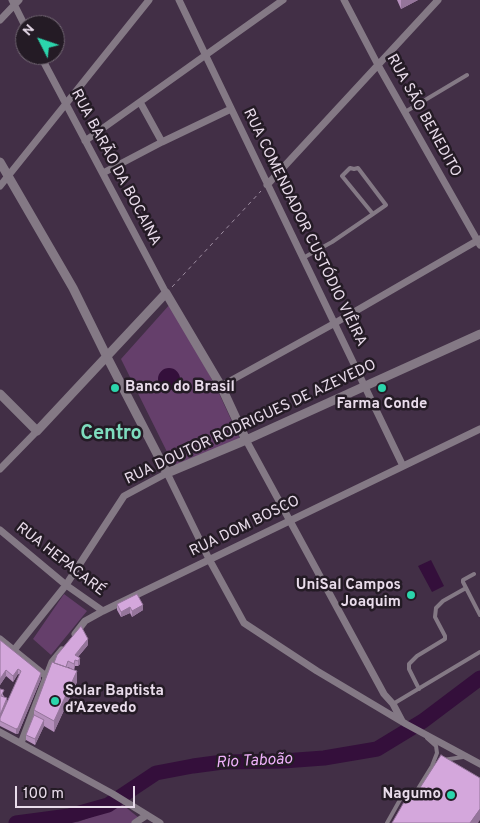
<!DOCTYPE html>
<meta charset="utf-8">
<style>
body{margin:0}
#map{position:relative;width:480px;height:823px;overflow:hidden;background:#422f46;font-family:Overpass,sans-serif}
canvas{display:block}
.north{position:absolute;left:15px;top:15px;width:50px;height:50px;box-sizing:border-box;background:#241b25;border:1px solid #736874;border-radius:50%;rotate:311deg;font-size:14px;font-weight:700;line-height:20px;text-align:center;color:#e9dceb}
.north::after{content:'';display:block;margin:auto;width:18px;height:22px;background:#2bd5ac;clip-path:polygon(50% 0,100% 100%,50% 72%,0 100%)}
.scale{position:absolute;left:15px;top:786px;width:120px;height:22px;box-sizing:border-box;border:2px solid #e9dceb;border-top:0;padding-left:6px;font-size:15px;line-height:18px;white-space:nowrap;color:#e9dceb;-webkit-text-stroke:4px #241b25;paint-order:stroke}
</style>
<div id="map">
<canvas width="480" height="823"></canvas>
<div class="north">N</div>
<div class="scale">100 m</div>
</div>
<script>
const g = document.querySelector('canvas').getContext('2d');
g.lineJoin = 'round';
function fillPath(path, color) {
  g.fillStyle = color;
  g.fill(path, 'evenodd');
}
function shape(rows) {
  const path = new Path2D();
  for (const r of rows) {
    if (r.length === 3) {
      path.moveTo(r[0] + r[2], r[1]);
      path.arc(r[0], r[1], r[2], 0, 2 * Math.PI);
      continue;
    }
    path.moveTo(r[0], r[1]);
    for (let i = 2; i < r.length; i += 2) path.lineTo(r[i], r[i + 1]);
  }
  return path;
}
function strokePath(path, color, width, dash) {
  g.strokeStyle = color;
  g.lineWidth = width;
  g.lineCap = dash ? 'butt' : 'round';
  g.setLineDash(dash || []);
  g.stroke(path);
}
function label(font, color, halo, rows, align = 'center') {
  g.font = font + ' Overpass,sans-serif';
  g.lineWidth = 5;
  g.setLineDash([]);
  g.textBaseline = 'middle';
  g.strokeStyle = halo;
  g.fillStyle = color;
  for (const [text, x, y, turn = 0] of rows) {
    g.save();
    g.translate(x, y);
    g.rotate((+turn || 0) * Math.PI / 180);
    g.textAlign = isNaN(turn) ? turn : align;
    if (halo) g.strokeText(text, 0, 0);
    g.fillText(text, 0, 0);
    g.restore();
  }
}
fillPath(shape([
 [171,303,217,389,240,439,175,468,121,359],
 [64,594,87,611,51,655,33,639],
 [123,805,139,818,132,823,67,823,78,822]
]), '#653f6b');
fillPath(shape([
 [169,379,11],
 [431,560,444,586,432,592,418,566]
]), '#340f3b');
strokePath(shape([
 [16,823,69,816,108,805,156,773,193,766,223,762,283,761,324,758,377,749,423,721,480,678]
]), '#340f3b', 15);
strokePath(shape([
 [172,287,261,191]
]), '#9d8da0', 1, [4, 4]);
strokePath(shape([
 [405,112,467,75],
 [303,258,332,242,373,214,386,205,358,168,354,169,350,168,342,176,373,214],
 [474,574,463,580,463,582,480,615],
 [419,689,409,669,409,664,417,656,445,639,445,636,435,617,436,608,443,601,466,588],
 [393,704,480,652],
 [443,760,463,757],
 [387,823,401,798,416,792,432,766,437,753,436,746,427,738]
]), '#847985', 4);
strokePath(shape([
 [12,0,25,26],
 [179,0,403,466],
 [344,0,378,65,480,245],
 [0,20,19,0],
 [40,55,166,293],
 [140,102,162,142],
 [85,141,283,0],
 [103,173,162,142,231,109],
 [267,185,438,0],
 [0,186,149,0],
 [221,386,335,323,480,239],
 [246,440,384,694,393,704,402,721],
 [0,469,37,431],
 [0,530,66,585,103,611],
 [75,634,85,621,103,611,480,429],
 [0,639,47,677],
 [14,650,66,585,124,496,167,473,209,559,244,623,317,671,406,724,480,764],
 [0,732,113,794,160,823],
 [21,743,52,662,62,650],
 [135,823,147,815]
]), '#847985', 7);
strokePath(shape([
 [0,162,73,288,107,357,167,473,246,440,480,334],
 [0,394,37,431,166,293,221,386,246,440]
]), '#847985', 9);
fillPath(shape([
 [397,0,418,0,401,9],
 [117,604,143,610,132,617,130,613,121,617,117,610],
 [0,640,41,679,18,734,16,734,0,726,0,689,7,702,20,675,18,674,13,682,6,676,0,685],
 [88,645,78,657,80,664,78,666,75,666,74,670,68,667,67,668,77,682,54,732,44,726,35,745,26,740,26,735,34,715,34,710,54,663]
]), '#b690bd');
fillPath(shape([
 [401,0,418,0,401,9],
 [143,605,143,610,132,617,132,611],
 [130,607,130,613,121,617,121,612],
 [88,639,88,645,75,660,75,666,74,670,75,655],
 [80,658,80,664,78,666,78,661],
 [18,669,18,674,13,682,13,676],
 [6,670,6,676,0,685,0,679],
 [77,671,77,682,54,732,54,721],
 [41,673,41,679,18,734,16,734,16,729],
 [7,698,7,703,0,720,0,715],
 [44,720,44,726,35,745,35,739],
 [480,809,480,820,478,823,470,823]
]), '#94759a');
const building = shape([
 [137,594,143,605,132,611,130,607,121,612,117,604,137,594],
 [81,626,88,639,75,655,80,658,78,661,75,660,74,664,68,661,66,667,54,663,57,655,81,626],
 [0,640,41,673,18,728,16,729,0,721,0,718,21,671,18,669,13,676,6,670,0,679,0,640],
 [52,662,77,671,54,721,34,710,52,662],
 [0,689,4,690,1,696,7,698,0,715,0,689],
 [34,715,44,720,35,739,26,735,34,715],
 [441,755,480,778,480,809,470,823,392,823,411,790,416,794,441,755]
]);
fillPath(building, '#d4a7dc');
strokePath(building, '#94759a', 1);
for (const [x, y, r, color] of [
 [115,388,5,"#2bd5ac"],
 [382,388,5,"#2bd5ac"],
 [411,595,5,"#2bd5ac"],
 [55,701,5,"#2bd5ac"],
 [451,795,5,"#2bd5ac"]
]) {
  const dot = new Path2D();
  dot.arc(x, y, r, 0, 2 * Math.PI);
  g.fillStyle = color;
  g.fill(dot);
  strokePath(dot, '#241b25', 2);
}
label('15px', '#e9dceb', '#241b25', [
 ["RUA SÃO BENEDITO",423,116,61],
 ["RUA BARÃO DA BOCAINA",115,168,62],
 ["RUA COMENDADOR CUSTÓDIO VIÊIRA",304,228,64],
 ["RUA DOUTOR RODRIGUES DE AZEVEDO",251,423,-25],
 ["RUA DOM BOSCO",245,527,-26],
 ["RUA HEPACARÉ",60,560,38]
]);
label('bold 15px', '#e9dceb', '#241b25', [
 ["Banco do Brasil",125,388],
 ["Farma Conde",382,405,"center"],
 ["UniSal Campos",401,586,"right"],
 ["Joaquim",401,603,"right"],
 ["Solar Baptista",65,692],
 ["d’Azevedo",65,709],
 ["Nagumo",441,795,"right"]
], 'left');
label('italic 16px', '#efb1fa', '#241b25', [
 ["Rio Taboão",254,762,-3]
]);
label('bold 20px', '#7edcbe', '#241b25', [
 ["Centro",111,435]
]);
</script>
